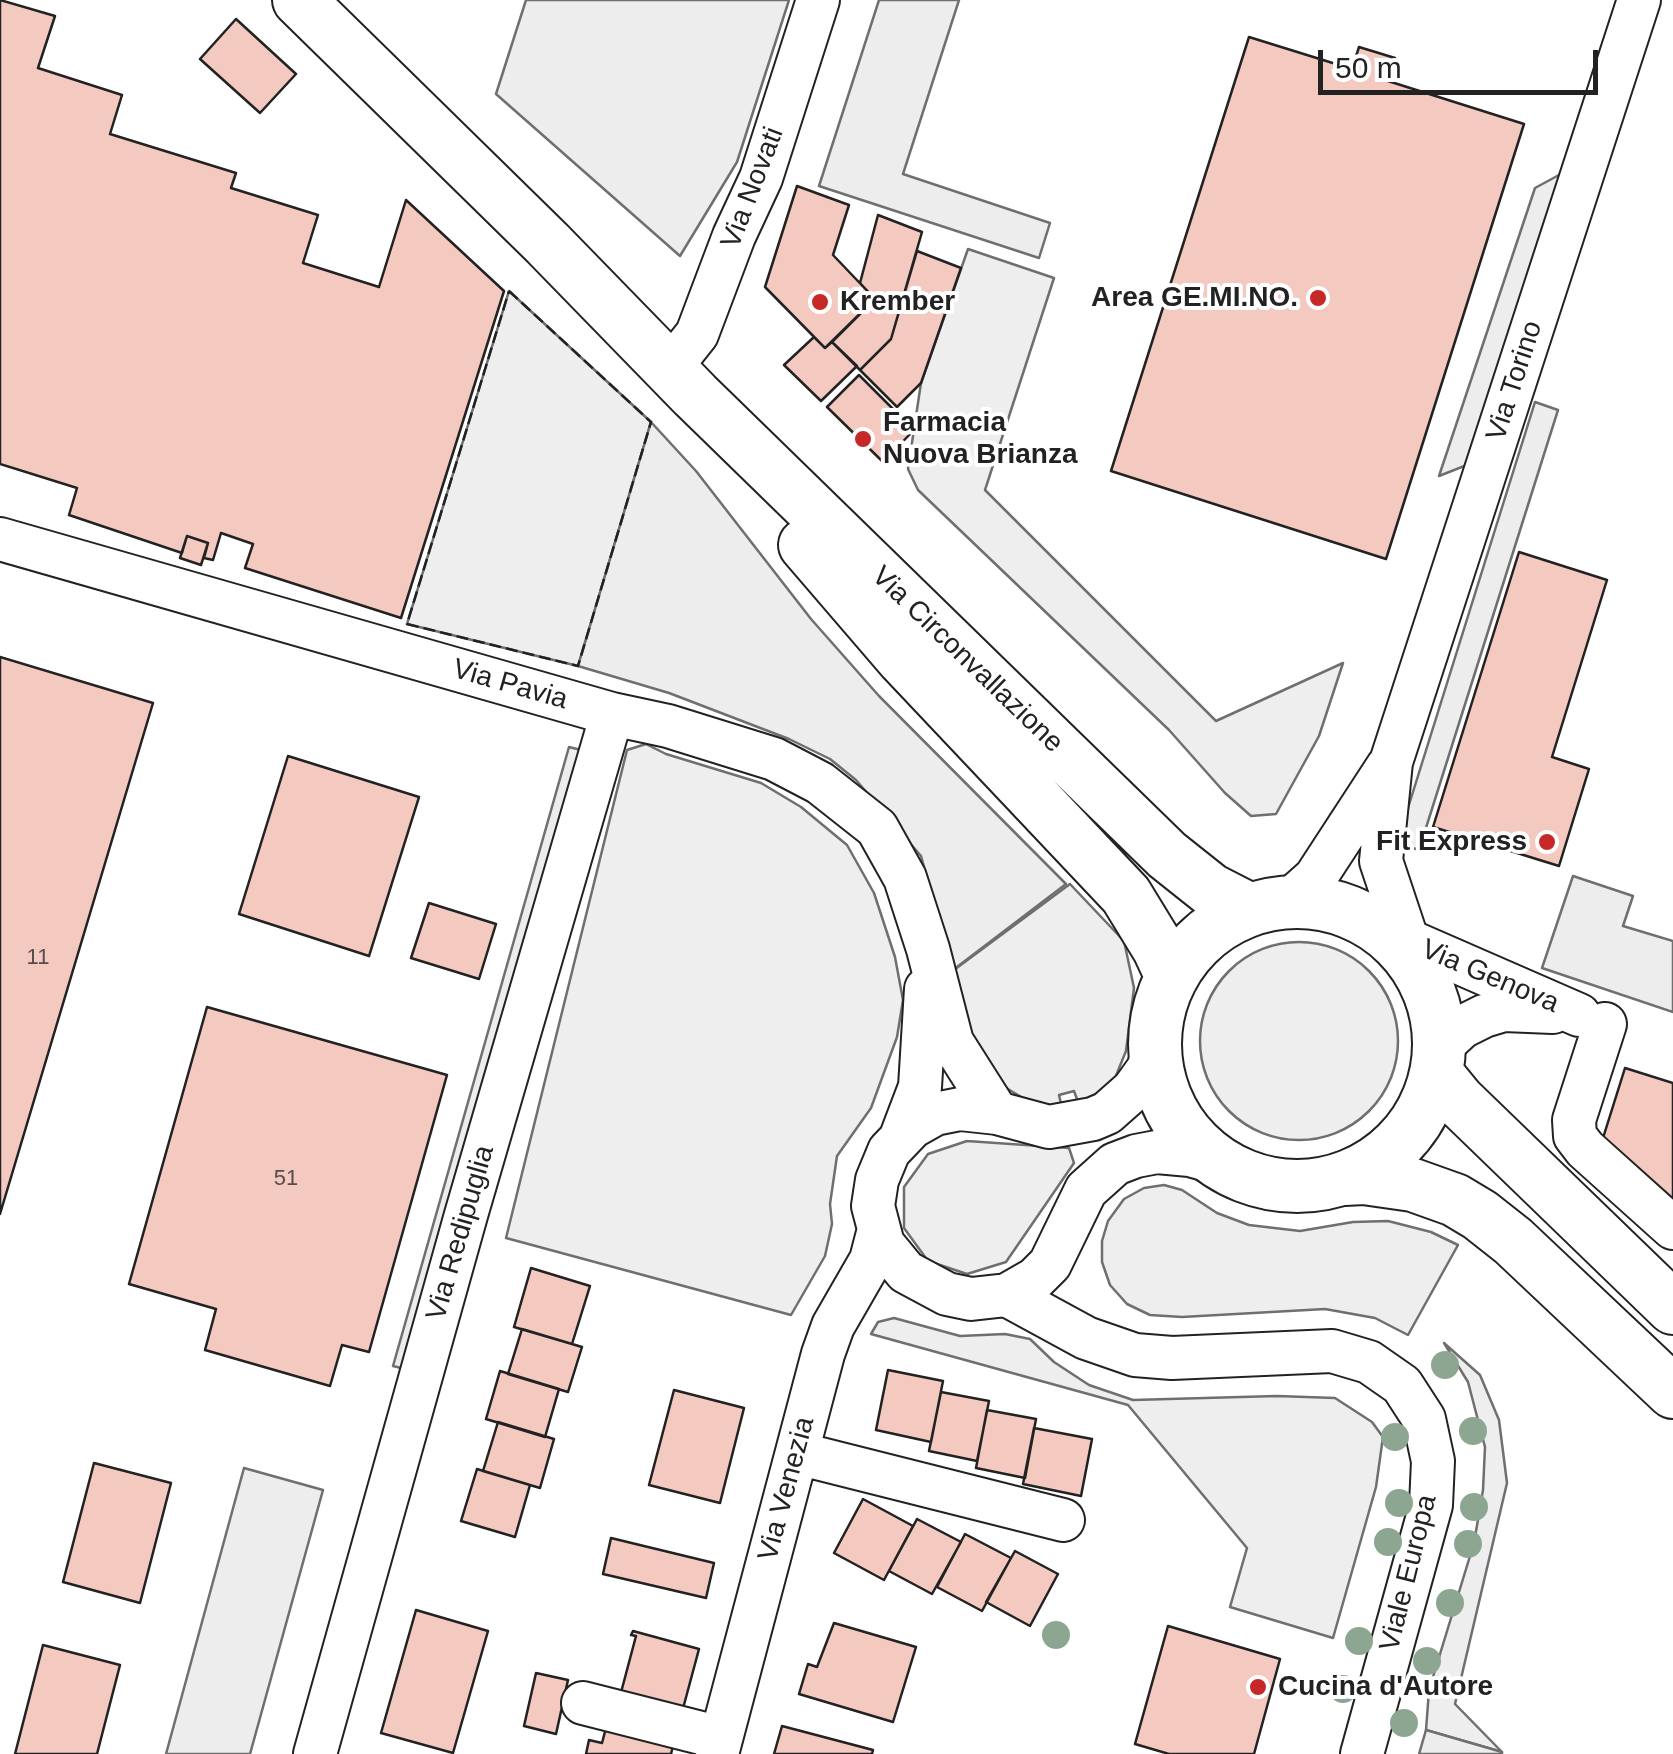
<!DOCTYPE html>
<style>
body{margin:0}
#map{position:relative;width:1673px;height:1754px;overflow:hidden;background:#fff;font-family:Helvetica,sans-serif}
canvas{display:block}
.scale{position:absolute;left:1318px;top:50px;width:280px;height:45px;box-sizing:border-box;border:5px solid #222;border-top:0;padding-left:12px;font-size:30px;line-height:35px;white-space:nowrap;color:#222;-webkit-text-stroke:8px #fff;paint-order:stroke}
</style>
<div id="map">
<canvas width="1673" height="1754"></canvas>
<div class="scale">50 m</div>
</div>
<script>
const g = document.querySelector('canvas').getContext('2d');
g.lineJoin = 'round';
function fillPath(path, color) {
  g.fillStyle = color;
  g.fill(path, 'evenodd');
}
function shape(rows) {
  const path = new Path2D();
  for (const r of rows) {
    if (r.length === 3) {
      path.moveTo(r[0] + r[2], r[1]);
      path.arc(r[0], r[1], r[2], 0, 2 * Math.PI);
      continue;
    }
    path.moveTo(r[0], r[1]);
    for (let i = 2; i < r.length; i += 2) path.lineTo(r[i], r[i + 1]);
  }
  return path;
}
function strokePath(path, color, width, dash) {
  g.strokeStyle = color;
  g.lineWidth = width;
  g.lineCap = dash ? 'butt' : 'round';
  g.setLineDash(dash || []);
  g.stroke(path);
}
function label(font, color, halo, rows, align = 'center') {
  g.font = font + ' Helvetica,sans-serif';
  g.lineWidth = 8;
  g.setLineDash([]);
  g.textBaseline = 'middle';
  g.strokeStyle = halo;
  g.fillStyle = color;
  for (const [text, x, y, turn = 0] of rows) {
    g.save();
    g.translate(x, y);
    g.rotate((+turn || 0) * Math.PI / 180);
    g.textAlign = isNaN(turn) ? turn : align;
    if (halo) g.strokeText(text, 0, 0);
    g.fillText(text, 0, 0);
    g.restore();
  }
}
const green = shape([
 [968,249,1054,278,985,490,1216,721,1343,663,1319,736,1276,814,1251,816,1225,793,1169,730,918,490,908,469,921,383,968,249],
 [509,291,651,422,578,666,407,624,509,291],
 [646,744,666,754,761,783,801,807,847,845,874,893,895,957,903,1000,897,1037,871,1108,837,1156,830,1204,832,1224,825,1256,791,1315,506,1238,627,750,646,744],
 [1070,884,1124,941,1134,988,1126,1051,1111,1088,1081,1110,1074,1091,1059,1095,1063,1112,1031,1103,1003,1086,972,1038,954,970,1070,884],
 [1299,1041,99],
 [967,1141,1069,1148,1074,1163,1006,1262,967,1274,928,1261,904,1228,904,1187,928,1154,967,1141],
 [1164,1185,1182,1190,1217,1213,1249,1225,1300,1231,1353,1222,1388,1221,1431,1232,1458,1245,1408,1335,1375,1318,1325,1309,1182,1317,1150,1315,1127,1304,1110,1285,1102,1262,1102,1241,1108,1221,1124,1199,1144,1188,1164,1185],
 [894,1318,960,1336,1005,1334,1030,1339,1054,1362,1089,1385,1133,1400,1277,1396,1335,1398,1372,1422,1383,1437,1376,1487,1333,1638,1230,1607,1247,1548,1128,1405,871,1334,878,1322,894,1318],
 [1444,1343,1480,1375,1499,1420,1507,1483,1455,1704,1502,1752,1426,1730,1429,1690,1474,1543,1483,1490,1485,1447,1468,1382,1444,1343]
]);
fillPath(green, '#eee');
strokePath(green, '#6f6f6f', 2.5);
const parking = shape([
 [526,0,789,0,737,162,680,256,496,94,526,0],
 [879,0,959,0,903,174,1050,223,1039,258,819,186,879,0],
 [1570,169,1477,461,1439,476,1535,188,1570,169],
 [1535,402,1558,410,1419,850,1397,843,1535,402],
 [651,422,696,471,811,619,879,696,1066,884,953,970,921,856,856,780,830,759,789,739,669,693,578,666,651,422],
 [569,747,581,750,405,1369,393,1366,569,747],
 [1573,876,1633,896,1623,926,1673,941,1673,1012,1542,968,1573,876],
 [244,1468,323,1490,250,1754,166,1754,244,1468],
 [1426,1730,1502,1752,1502,1754,1419,1754,1426,1730]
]);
fillPath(parking, '#ededed');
strokePath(parking, '#6f6f6f', 2.5);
const building = shape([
 [0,0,55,16,38,68,122,95,110,134,236,173,231,188,318,215,303,263,379,287,406,200,504,291,401,618,245,568,253,544,221,533,213,560,204,558,208,543,187,536,182,553,69,515,77,488,0,464,0,0],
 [236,19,296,74,260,113,200,59,236,19],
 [1249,37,1352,69,1359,47,1395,58,1388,81,1524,124,1386,559,1111,471,1249,37],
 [797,186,849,205,833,255,875,299,825,348,765,287,797,186],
 [878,215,922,232,891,339,860,370,832,342,875,299,860,283,878,215],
 [917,251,961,268,921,383,897,407,860,370,891,339,917,251],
 [814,337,825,348,832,342,857,366,821,401,784,365,814,337],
 [859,375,914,430,883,462,827,407,859,375],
 [187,536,208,543,201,565,180,558,187,536],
 [1519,552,1607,580,1552,757,1589,769,1559,866,1433,827,1519,552],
 [0,657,153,703,0,1214,0,657],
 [288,756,419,797,369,956,239,914,288,756],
 [429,903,496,924,479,979,411,958,429,903],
 [207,1007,447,1075,369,1352,342,1345,330,1386,205,1350,216,1309,129,1284,207,1007],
 [1625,1068,1673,1083,1673,1207,1603,1138,1625,1068],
 [531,1268,590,1286,572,1344,514,1327,531,1268],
 [522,1329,582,1347,568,1392,508,1374,522,1329],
 [888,1370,943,1381,931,1442,876,1430,888,1370],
 [500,1371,559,1389,545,1437,486,1419,500,1371],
 [674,1390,744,1408,720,1503,649,1485,674,1390],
 [941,1392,989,1401,977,1461,929,1451,941,1392],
 [987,1410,1036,1419,1025,1478,976,1468,987,1410],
 [498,1422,554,1439,540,1488,483,1471,498,1422],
 [1034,1428,1092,1439,1081,1496,1023,1484,1034,1428],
 [94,1463,171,1483,140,1603,63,1582,94,1463],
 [477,1469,530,1485,515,1537,461,1521,477,1469],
 [863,1499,913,1526,884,1580,834,1553,863,1499],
 [917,1519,961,1542,932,1594,889,1571,917,1519],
 [965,1534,1011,1558,982,1611,937,1587,965,1534],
 [611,1538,714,1563,706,1598,603,1574,611,1538],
 [1015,1551,1058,1574,1030,1626,986,1602,1015,1551],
 [416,1610,488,1631,453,1753,381,1733,416,1610],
 [834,1623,916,1647,893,1722,799,1694,808,1664,817,1667,834,1623],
 [1168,1626,1280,1659,1254,1754,1169,1754,1135,1744,1168,1626],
 [633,1631,699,1649,681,1716,619,1700,636,1636,631,1635,633,1631],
 [43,1645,120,1665,97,1754,15,1754,43,1645],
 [536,1673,568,1680,556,1734,524,1726,536,1673],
 [782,1726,873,1750,872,1754,774,1754,782,1726],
 [606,1728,673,1746,671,1754,586,1754,589,1740,602,1743,606,1728]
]);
fillPath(building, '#f3c9c0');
strokePath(building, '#222', 2.5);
const minor = shape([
 [670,368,697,334,734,236,761,178,818,0],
 [0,539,612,714,668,726,774,759,820,783,877,828,905,878,928,949,952,1042,997,1113],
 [1287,903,1315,878,1388,766],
 [1391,933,1579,1015],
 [1417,969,1381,861,1391,762,1639,0],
 [1605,1024,1574,1120,1575,1136,1585,1149,1673,1228],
 [1439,1048,1462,1027,1484,1016,1504,1010,1553,1012],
 [1155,1050,1148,1069,1133,1090,1107,1113,1093,1119,1049,1127,997,1113,960,1109,935,1114,912,1127,889,1151,877,1180,873,1206,883,1244,906,1272,947,1294,971,1299,1007,1295,1035,1279,1050,1264,1086,1190,1115,1164,1136,1156,1157,1152,1190,1155,1219,1163],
 [901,1137,920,1087,926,989],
 [1007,1295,1086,1338,1135,1355,1172,1358,1332,1351,1369,1362,1402,1385,1424,1419,1433,1461,1431,1505,1362,1754],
 [797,1453,1063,1520],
 [583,1703,721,1738],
 [315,1754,466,1215,612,714],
 [717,1754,823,1354,833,1326,871,1260,878,1233]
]);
const major = shape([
 [299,0,547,243,695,395,1167,855,1211,890,1250,910],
 [805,545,903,659,1126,895,1159,949,1172,977],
 [1297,1044,142],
 [1436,1073,1458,1100,1673,1308],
 [1344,1179,1364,1178,1413,1185,1455,1200,1480,1215,1513,1241,1673,1392]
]);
strokePath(minor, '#222', 46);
strokePath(major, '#222', 56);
strokePath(minor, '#fff', 42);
strokePath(major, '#fff', 52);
strokePath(shape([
 [509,291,651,422,578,666,407,624,509,291]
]), '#222', 2.5, [12, 5]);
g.fillStyle = '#8da692';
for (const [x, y] of [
 [1445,1365],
 [1473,1431],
 [1395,1437],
 [1399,1503],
 [1474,1507],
 [1388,1542],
 [1468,1544],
 [1450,1603],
 [1056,1635],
 [1359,1641],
 [1427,1661],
 [1343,1689],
 [1404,1723]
]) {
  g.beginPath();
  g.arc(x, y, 14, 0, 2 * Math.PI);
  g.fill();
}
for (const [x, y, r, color] of [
 [1318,298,10,"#c62828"],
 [820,302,10,"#c62828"],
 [863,439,10,"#c62828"],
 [1547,842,10,"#c62828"],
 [1258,1687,10,"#c62828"]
]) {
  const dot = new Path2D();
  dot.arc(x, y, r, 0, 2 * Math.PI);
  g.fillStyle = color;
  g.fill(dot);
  strokePath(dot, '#fff', 4);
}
label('22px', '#564c4a', null, [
 ["11",38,958],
 ["51",286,1179]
]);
label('28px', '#222', '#fff', [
 ["Via Novati",753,188,-69],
 ["Via Torino",1515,381,-72],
 ["Via Circonvallazione",967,660,44],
 ["Via Pavia",510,685,16],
 ["Via Genova",1490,977,23],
 ["Via Redipuglia",461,1233,-74],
 ["Via Venezia",787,1489,-75],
 ["Viale Europa",1409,1573,-76]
]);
label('bold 28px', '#222', '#fff', [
 ["Area GE.MI.NO.",1298,298,"right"],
 ["Krember",840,302],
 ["Farmacia",883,423],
 ["Nuova Brianza",883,455],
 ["Fit Express",1527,842,"right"],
 ["Cucina d'Autore",1278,1687]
], 'left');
</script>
